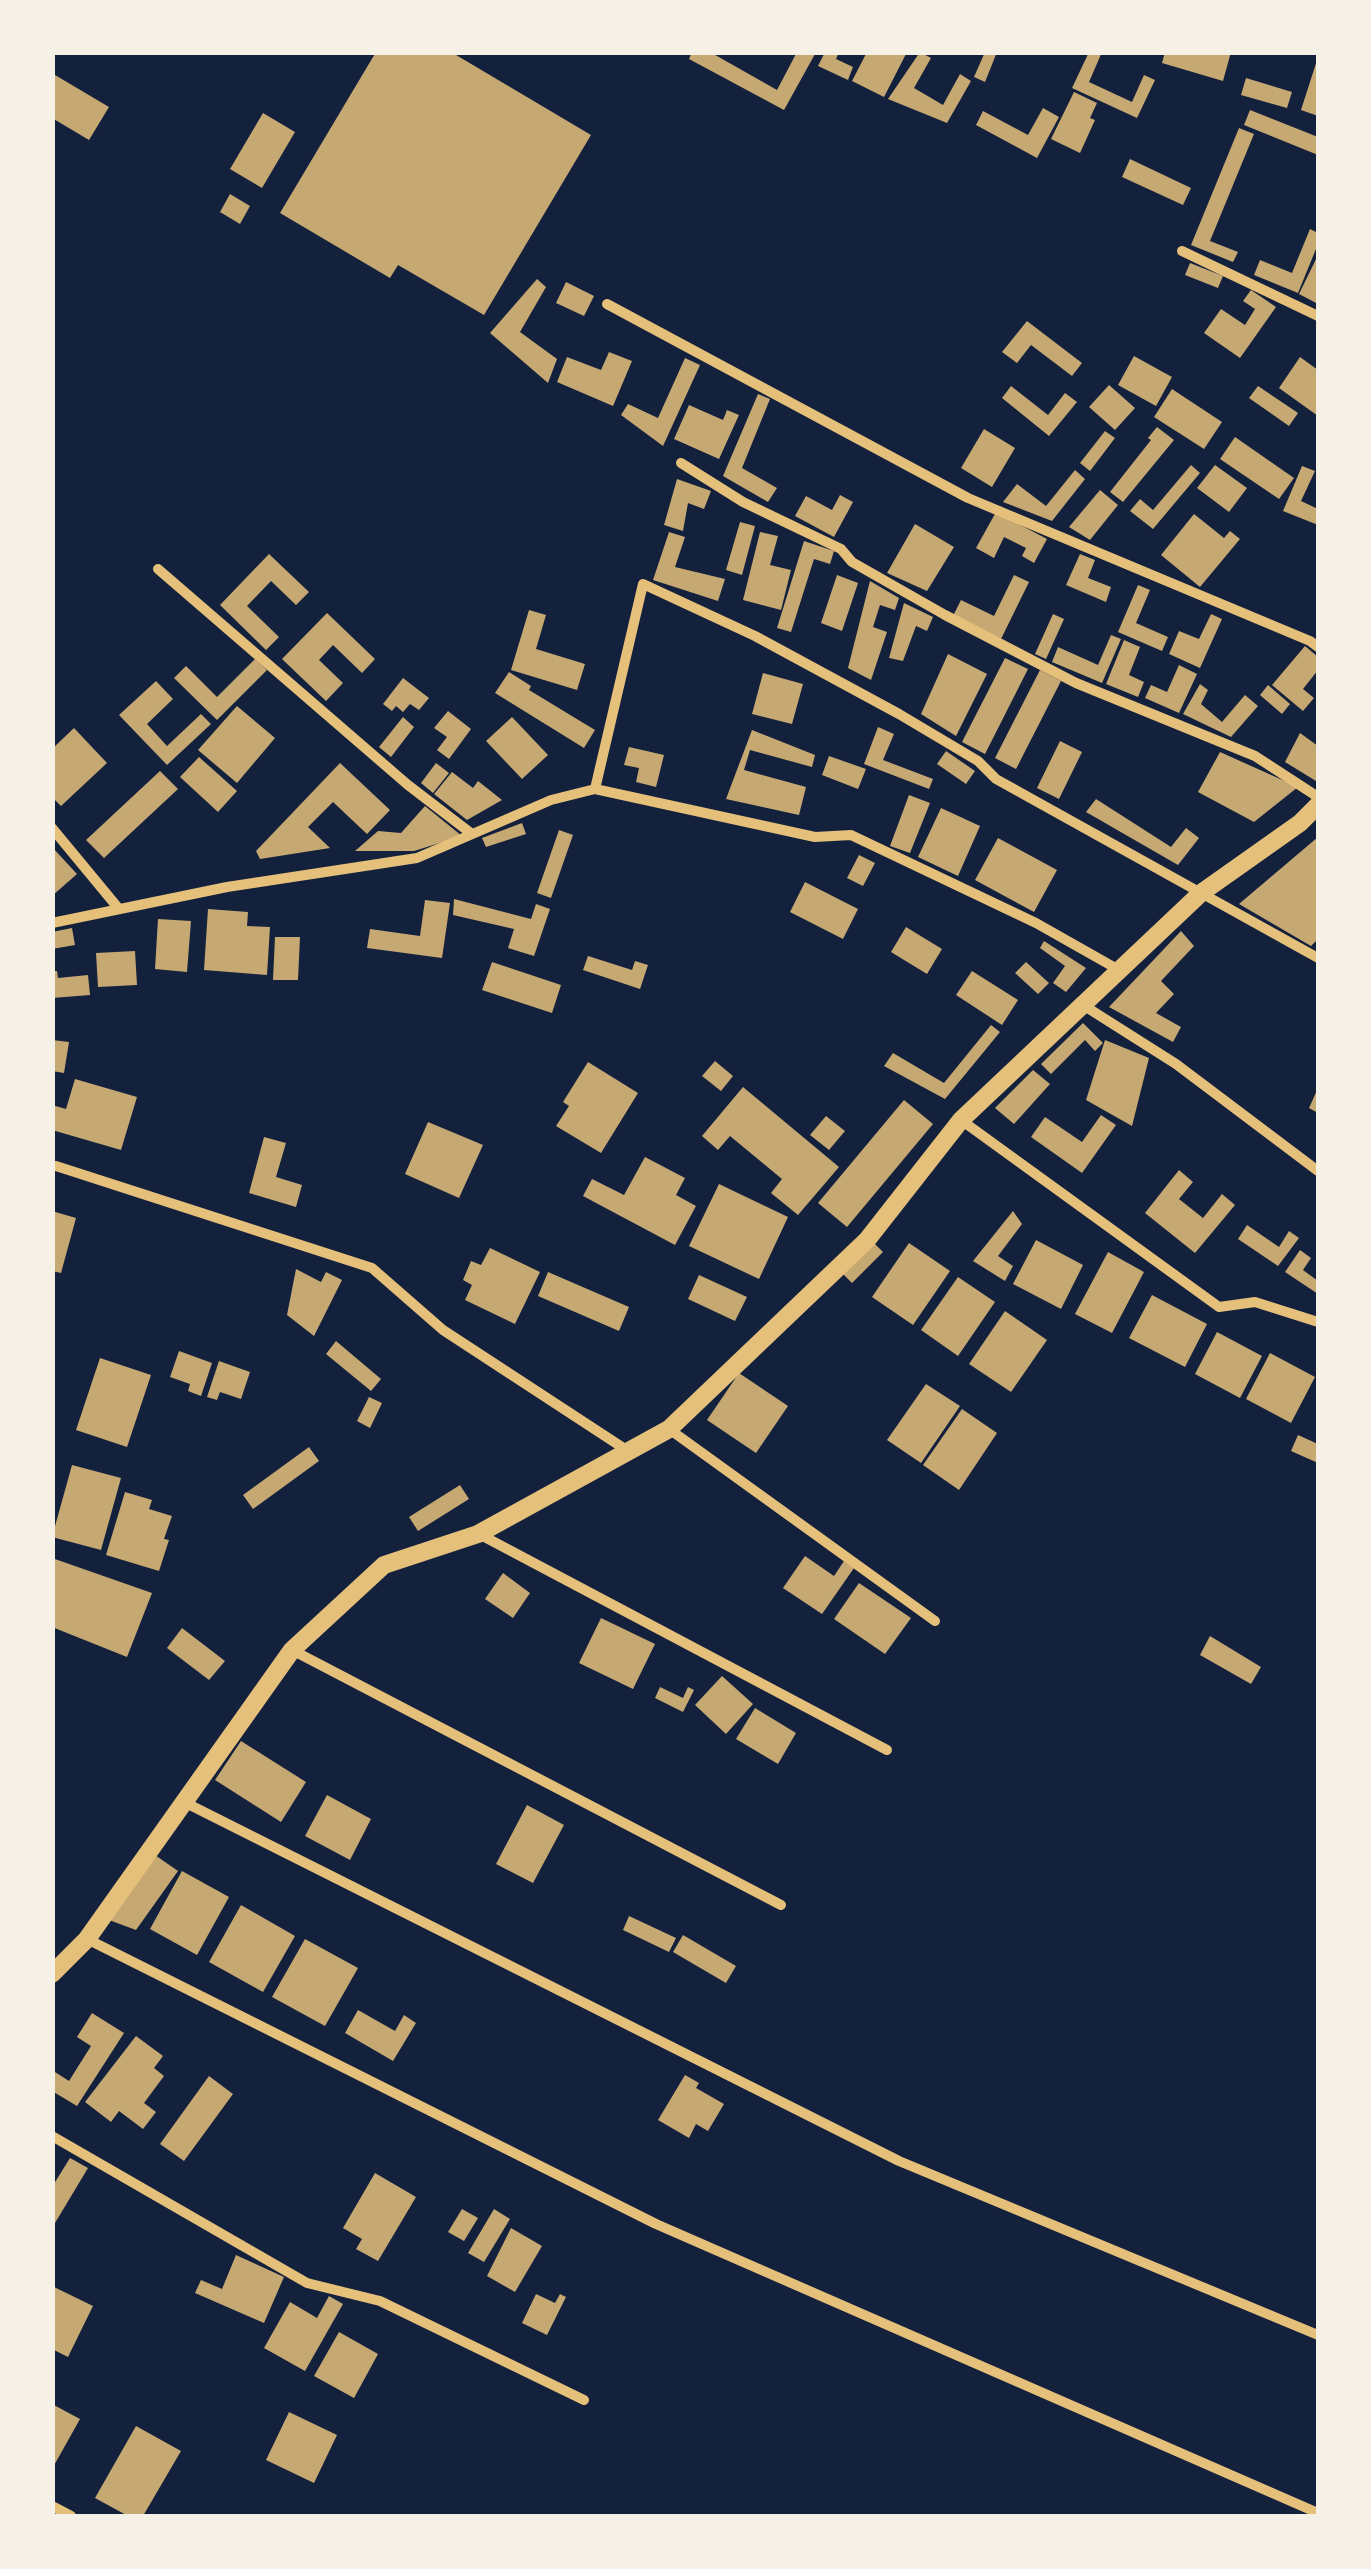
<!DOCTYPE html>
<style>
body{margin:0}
#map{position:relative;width:1371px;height:2569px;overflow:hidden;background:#14213d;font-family:Commissioner,sans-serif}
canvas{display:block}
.frame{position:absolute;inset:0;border:55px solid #f6f1e7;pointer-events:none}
</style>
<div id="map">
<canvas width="1371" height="2569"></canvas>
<div class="frame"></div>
</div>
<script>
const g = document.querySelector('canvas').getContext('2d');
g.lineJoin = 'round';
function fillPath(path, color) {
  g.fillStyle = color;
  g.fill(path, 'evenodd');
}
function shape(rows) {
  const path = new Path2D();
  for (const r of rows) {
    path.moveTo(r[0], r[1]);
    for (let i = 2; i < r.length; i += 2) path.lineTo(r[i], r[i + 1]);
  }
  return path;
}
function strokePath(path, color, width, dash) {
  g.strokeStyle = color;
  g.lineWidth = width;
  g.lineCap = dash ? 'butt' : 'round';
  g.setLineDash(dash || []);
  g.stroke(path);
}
fillPath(shape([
 [376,52,451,52,591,135,484,315,398,265,390,278,280,213],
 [692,52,710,52,777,90,797,52,815,54,784,110,689,59],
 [825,52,839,52,836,59,853,67,848,80,818,66],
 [867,52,907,52,884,97,852,81],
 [920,52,931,58,914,88,943,105,960,74,971,81,947,123,888,99],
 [985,52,997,52,985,82,974,77],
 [1089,52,1102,52,1089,82,1132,102,1144,75,1155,80,1137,118,1072,88],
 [1165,52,1231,52,1223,81,1162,63],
 [1318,57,1318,116,1301,110],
 [55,75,109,107,89,140,52,118],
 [1246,78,1292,92,1287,108,1241,95],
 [1074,92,1097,103,1090,118,1095,120,1080,153,1051,139],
 [1043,108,1059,117,1037,158,976,125,983,111,1028,135],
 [1250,110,1318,137,1318,155,1244,125],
 [263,113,295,132,262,188,230,169],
 [1239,128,1254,134,1210,241,1238,252,1233,262,1191,245],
 [1130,159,1191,188,1183,205,1122,177],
 [230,194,250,206,240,224,220,212],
 [1310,229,1318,233,1318,244,1298,293,1254,275,1260,260,1292,273],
 [1318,255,1318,304,1299,294],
 [1190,263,1223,276,1218,288,1185,275],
 [537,279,546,287,520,332,557,359,548,383,490,333],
 [566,282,594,296,584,316,556,303],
 [1251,290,1276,307,1240,358,1204,333,1221,309,1245,325,1255,309,1243,301],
 [1027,321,1082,363,1072,376,1031,345,1017,363,1002,352],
 [609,352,632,361,613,406,557,382,567,357,601,370],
 [1134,356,1172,377,1156,406,1118,385],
 [1300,357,1318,370,1318,416,1279,388],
 [685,358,700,365,663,446,621,415,628,404,658,418],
 [1109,385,1135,408,1115,430,1089,407],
 [1011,386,1048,415,1065,393,1077,402,1049,436,1002,398],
 [1258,386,1298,413,1289,426,1249,398],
 [1172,389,1222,422,1204,449,1154,417],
 [758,394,770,399,742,468,777,488,768,502,723,476],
 [689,405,723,420,727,410,739,415,719,459,674,439],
 [1157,427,1174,440,1123,502,1110,492,1151,440,1148,438],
 [984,429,1015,448,992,487,961,468],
 [1105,431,1115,438,1090,471,1080,463],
 [1235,437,1294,478,1279,499,1220,459],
 [1191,465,1200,473,1153,529,1130,511,1140,499,1153,510],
 [1215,465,1247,488,1229,512,1197,488],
 [1302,466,1315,471,1301,501,1318,509,1318,525,1283,511],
 [1075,470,1085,479,1052,521,1003,502,1017,484,1046,506],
 [677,479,711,491,704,509,688,503,683,531,664,525],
 [1100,490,1118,505,1090,540,1069,527],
 [840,495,853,502,834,537,795,516,806,496,832,510],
 [996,512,1047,539,1034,563,1022,556,1026,548,1004,537,994,558,976,548],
 [1194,514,1224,538,1230,531,1240,539,1200,587,1161,555],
 [740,522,755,526,742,575,726,570],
 [915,524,954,547,927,591,887,573],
 [669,532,685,537,675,567,725,579,718,601,653,580],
 [760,532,778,536,770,565,791,570,781,610,743,600],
 [804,541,834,551,830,564,814,559,791,632,777,628],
 [269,554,309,592,296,605,271,581,247,606,279,637,266,650,220,605],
 [1080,554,1095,560,1088,578,1111,587,1106,602,1066,585],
 [837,575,858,583,842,631,821,623],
 [1014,575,1029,582,1001,639,953,616,961,600,994,616],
 [870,581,899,598,895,610,880,605,873,627,887,632,871,680,848,668],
 [1138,585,1150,590,1136,623,1168,637,1162,651,1118,632],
 [904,603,933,617,927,631,916,626,903,661,889,658],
 [529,610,546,615,536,649,585,664,577,690,511,670],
 [327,613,375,659,362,673,333,645,319,660,343,683,326,701,282,659],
 [1053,614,1064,619,1046,659,1035,654],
 [1211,614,1222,619,1200,668,1169,654,1179,631,1199,639],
 [1111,635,1121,639,1102,683,1052,662,1058,647,1098,665],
 [1124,640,1140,647,1129,675,1144,682,1138,697,1106,684],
 [1305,646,1318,657,1318,670,1303,689,1314,698,1303,711,1272,685],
 [948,654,987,674,956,736,921,714],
 [1005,658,1028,669,985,754,962,742],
 [255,659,267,670,217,720,174,678,186,666,217,697],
 [1179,665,1197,674,1179,713,1145,698,1151,685,1167,692],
 [1040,670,1061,681,1016,769,995,758],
 [509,672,531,686,529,690,595,730,584,748,495,693],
 [763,673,803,684,792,724,752,714],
 [403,678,429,698,419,710,410,704,403,712,396,706,392,711,383,704],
 [156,681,173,699,147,724,167,746,201,714,211,724,167,765,119,715],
 [1200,684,1208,690,1201,704,1222,722,1245,695,1258,706,1231,737,1183,714],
 [1268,685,1290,704,1282,714,1260,695],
 [237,706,275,738,237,783,198,750],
 [448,711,471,729,449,759,437,750,447,737,434,728],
 [403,717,414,727,391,757,379,747],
 [512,717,548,755,522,779,486,741],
 [878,727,894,734,883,760,933,779,929,789,864,764],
 [74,728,107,763,61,806,52,797,52,749],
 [752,730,815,755,812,767,750,750,744,770,806,787,799,815,726,799],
 [1300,733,1318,746,1318,778,1316,781,1285,762],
 [1060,741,1082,752,1059,799,1037,788],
 [629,747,664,755,656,787,636,782,639,768,624,765],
 [946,751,975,771,966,784,937,764],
 [1220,752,1298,787,1254,822,1198,792],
 [829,756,866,769,858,789,822,775],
 [199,757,237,791,218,812,180,777],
 [340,763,390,810,367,834,333,802,308,827,330,848,260,859,256,851],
 [436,763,449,773,433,793,421,783],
 [160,771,178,789,104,858,86,840],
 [452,772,473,788,478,781,502,800,467,820,434,794],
 [909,795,930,803,910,853,890,846],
 [1096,799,1171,847,1186,828,1199,838,1178,865,1086,812],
 [425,806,462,836,414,851,355,851,378,831,401,833],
 [941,808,980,826,958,876,918,857],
 [522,823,526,834,486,847,482,838],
 [559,830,573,835,551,898,537,893],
 [1318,837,1318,939,1311,946,1239,904],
 [998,838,1057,870,1034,912,975,880],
 [52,847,77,874,52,896],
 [859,855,875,863,863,886,847,878],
 [805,882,858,909,843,939,790,912],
 [454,899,531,919,536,904,550,909,534,956,508,948,514,929,453,915],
 [425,900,450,903,442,958,367,948,370,929,420,936],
 [208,909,248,912,247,926,270,927,267,975,204,970],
 [158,919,191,921,187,972,155,969],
 [906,927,942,949,927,974,891,952],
 [72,928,75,945,52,949,52,932],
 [1181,931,1194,946,1161,981,1174,994,1156,1013,1181,1027,1173,1042,1109,1007],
 [275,937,300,937,298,980,273,980],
 [1044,941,1086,968,1066,992,1053,983,1065,966,1040,948],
 [135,951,137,985,98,987,96,953],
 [588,956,632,970,635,961,648,965,640,989,583,970],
 [492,962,561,985,552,1013,482,990],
 [1026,962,1049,983,1038,994,1015,973],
 [52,971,57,971,58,978,88,975,90,995,52,998],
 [972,971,1018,1000,1002,1025,956,995],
 [1083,1023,1103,1043,1095,1051,1085,1040,1051,1074,1041,1064],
 [991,1025,1000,1032,945,1099,884,1066,893,1053,944,1083],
 [52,1040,69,1042,64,1073,52,1071],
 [1105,1040,1149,1058,1132,1126,1086,1100],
 [715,1061,733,1076,721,1091,702,1076],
 [588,1062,638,1093,601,1153,556,1126,569,1106,563,1102],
 [1033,1070,1050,1084,1014,1124,995,1108],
 [75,1079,137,1097,121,1150,52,1130,52,1105,66,1109],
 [743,1087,839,1167,798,1215,771,1193,782,1179,730,1136,718,1150,702,1136],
 [1318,1088,1318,1113,1309,1108],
 [904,1100,933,1124,847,1227,818,1203],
 [1101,1115,1116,1125,1082,1173,1031,1137,1045,1117,1082,1142],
 [826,1116,845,1131,829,1150,810,1135],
 [428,1122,483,1145,459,1198,405,1174],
 [264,1137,286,1143,276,1177,302,1185,296,1207,249,1193],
 [645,1157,685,1178,676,1195,696,1206,675,1245,583,1196,592,1179,624,1195],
 [1179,1170,1193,1182,1179,1199,1203,1218,1222,1194,1235,1205,1195,1253,1145,1213],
 [719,1184,788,1217,759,1279,689,1246],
 [52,1211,76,1218,61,1273,52,1271],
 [1013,1211,1022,1224,998,1256,1013,1266,1005,1281,973,1261],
 [1247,1225,1279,1247,1289,1231,1299,1238,1278,1266,1238,1239],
 [871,1240,883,1252,852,1283,840,1271],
 [1036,1240,1083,1265,1061,1309,1013,1284],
 [909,1243,950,1271,913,1325,872,1297],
 [490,1248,540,1272,515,1324,465,1300,472,1285,463,1280,471,1261,481,1265],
 [1300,1250,1311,1258,1303,1270,1318,1281,1318,1294,1285,1272],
 [1108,1252,1144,1272,1112,1333,1075,1314],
 [296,1269,321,1282,326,1272,342,1280,314,1336,287,1315],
 [548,1272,629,1307,619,1331,538,1296],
 [699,1275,747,1297,735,1321,688,1299],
 [958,1277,995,1302,958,1356,921,1330],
 [1152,1295,1207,1324,1185,1367,1129,1338],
 [1005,1311,1047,1340,1011,1392,969,1364],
 [1217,1332,1262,1356,1240,1398,1195,1374],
 [336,1341,381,1379,371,1391,326,1354],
 [179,1351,212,1363,201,1396,188,1391,190,1384,170,1377],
 [1270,1353,1315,1377,1291,1423,1246,1399],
 [100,1358,151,1375,127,1447,76,1430],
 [219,1361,250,1372,241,1399,220,1392,217,1400,207,1397],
 [739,1373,788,1406,756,1453,707,1420],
 [926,1384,960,1406,921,1463,887,1440],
 [369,1397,382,1403,370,1428,357,1421],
 [962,1409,997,1433,959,1490,923,1465],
 [1298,1435,1318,1444,1318,1463,1291,1451],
 [309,1447,319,1461,253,1509,243,1495],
 [72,1465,121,1478,101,1550,52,1537],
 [460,1485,469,1499,418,1531,409,1517],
 [125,1492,152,1500,149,1509,172,1516,164,1539,169,1540,159,1571,106,1555],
 [805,1556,834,1576,844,1561,854,1568,822,1614,783,1588],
 [52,1558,152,1593,127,1657,52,1627],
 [503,1573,530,1593,513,1618,485,1599],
 [859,1583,911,1618,885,1654,834,1619],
 [601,1618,655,1644,633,1689,579,1663],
 [182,1628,225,1661,209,1680,167,1648],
 [1210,1636,1261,1667,1251,1684,1200,1655],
 [722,1676,753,1704,726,1734,695,1705],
 [660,1687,683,1698,688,1687,694,1690,683,1712,655,1698],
 [755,1708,796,1733,778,1764,736,1739],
 [241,1741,306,1782,281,1822,215,1780],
 [327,1795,371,1819,350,1860,305,1836],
 [527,1805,564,1825,533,1883,496,1864],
 [155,1855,178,1871,136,1930,109,1920],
 [182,1871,229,1897,197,1955,150,1929],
 [241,1905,295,1936,263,1992,209,1962],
 [629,1916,676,1938,669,1952,623,1930],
 [683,1935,736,1966,726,1983,673,1952],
 [305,1939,358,1968,325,2026,272,1997],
 [358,2010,395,2031,404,2015,416,2023,393,2061,345,2033],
 [92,2013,124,2033,77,2106,52,2091,52,2076,55,2072,69,2081,91,2046,77,2037],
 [136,2036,163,2056,154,2068,164,2076,144,2103,156,2112,143,2129,119,2111,111,2122,85,2102],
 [685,2075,699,2083,696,2088,724,2104,708,2131,696,2124,689,2138,658,2120],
 [209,2076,233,2094,184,2161,160,2144],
 [70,2158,88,2168,52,2228,52,2187],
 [375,2173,416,2197,378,2261,356,2249,362,2239,343,2228],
 [462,2209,478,2218,464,2241,448,2232],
 [494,2209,510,2219,484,2262,468,2253],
 [511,2228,542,2246,515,2292,487,2276],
 [236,2255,284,2277,264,2323,195,2293,201,2280,222,2289],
 [52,2286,93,2306,68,2357,52,2349],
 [536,2294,555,2303,560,2294,566,2297,547,2335,522,2323],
 [329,2296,343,2304,305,2371,264,2348,290,2302,317,2318],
 [339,2332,378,2354,354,2398,314,2376],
 [52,2404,80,2419,52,2469],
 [289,2412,337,2435,314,2483,266,2460],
 [136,2426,181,2451,143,2516,128,2516,95,2498]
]), '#c6a872');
strokePath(shape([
 [1182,251,1318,316],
 [607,304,968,498,1310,641,1318,647],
 [681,463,743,502,841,549,852,562,945,615,1076,683,1255,756,1318,797],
 [158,569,408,785,472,834],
 [595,789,643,584,755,636,899,714,978,761,996,779,1318,958],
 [52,828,119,909],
 [52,923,227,887,417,858,551,800,595,789,815,837,851,835,1036,923,1119,970],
 [1083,1005,1176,1064,1318,1171],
 [961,1120,1219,1307,1255,1302,1318,1322],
 [56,1166,372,1268,443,1330,628,1451],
 [669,1429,935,1621],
 [479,1534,887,1750],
 [292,1650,781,1905],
 [184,1802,899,2161,1318,2335],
 [87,1939,656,2224,1318,2513],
 [52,2136,307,2283,380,2301,584,2400],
 [52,2506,71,2516]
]), '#e5c07b', 10);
strokePath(shape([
 [52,1974,87,1939,292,1650,384,1565,478,1534,669,1429,867,1240,961,1120,1201,893,1300,823,1318,805]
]), '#e5c07b', 18);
</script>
